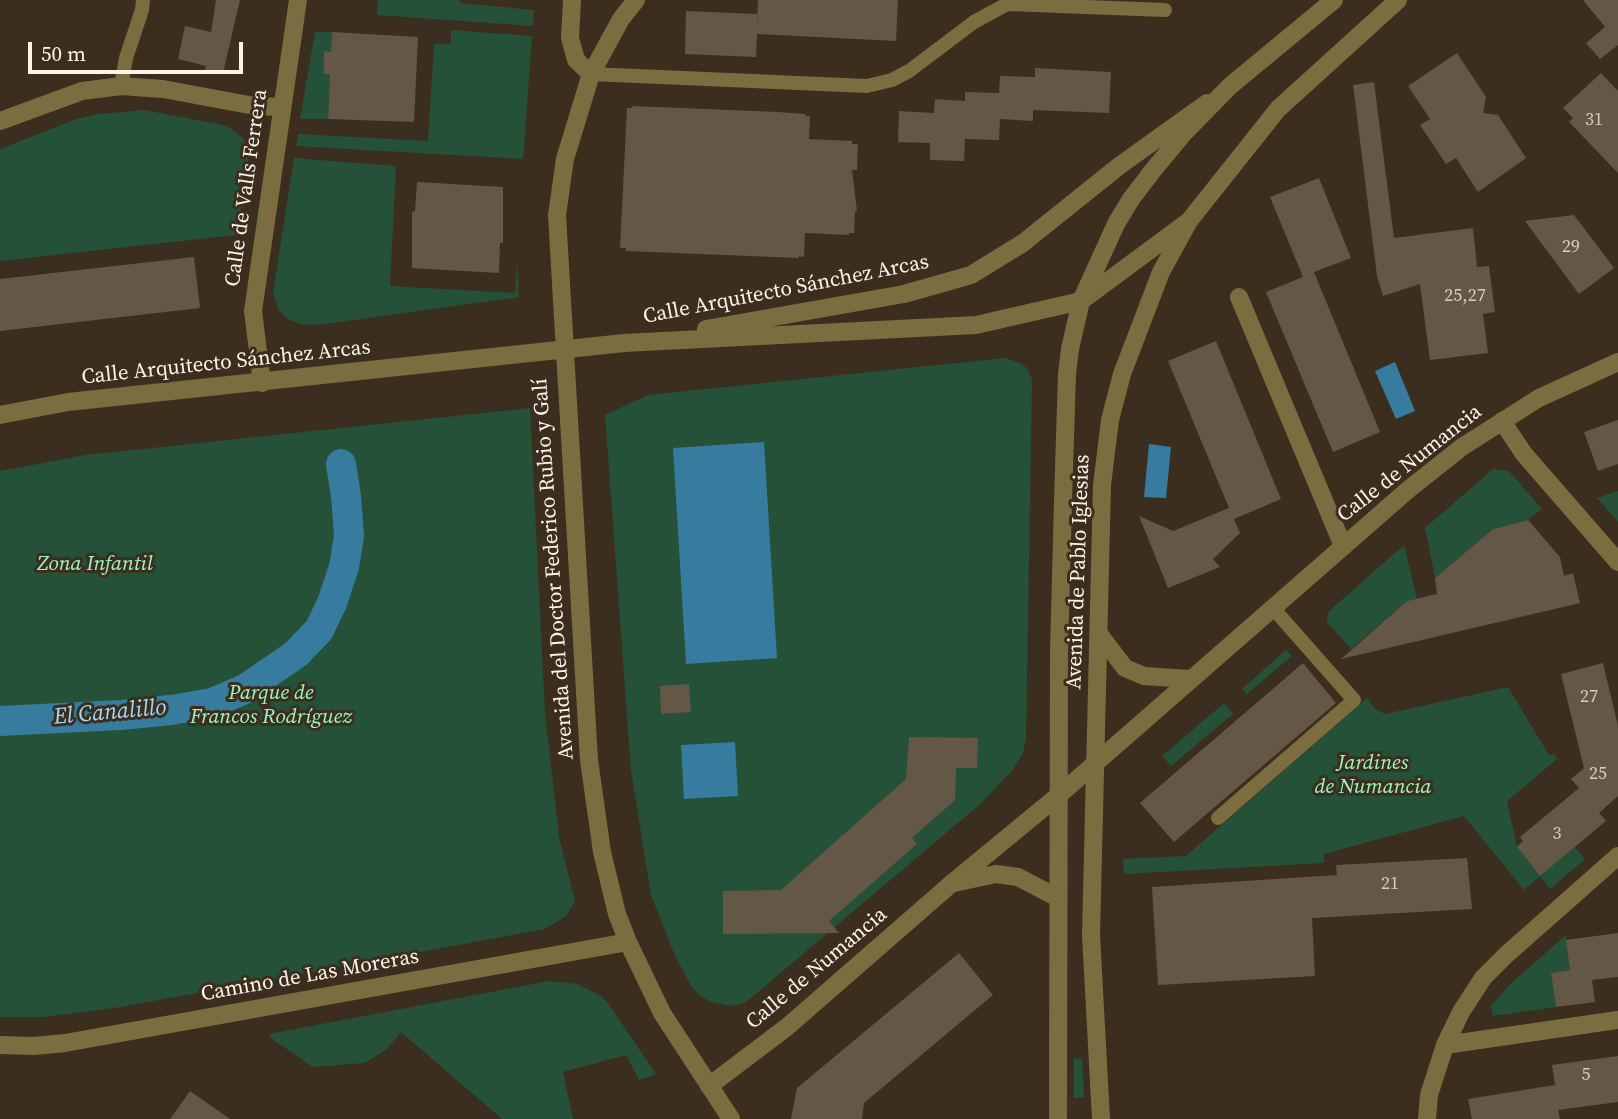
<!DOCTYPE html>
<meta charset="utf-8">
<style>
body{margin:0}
#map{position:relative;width:1618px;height:1119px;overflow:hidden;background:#3c2e1f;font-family:"Source Serif 4",serif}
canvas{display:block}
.scale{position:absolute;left:28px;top:42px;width:215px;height:32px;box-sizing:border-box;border:4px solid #fcf3e9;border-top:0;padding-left:9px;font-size:21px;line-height:24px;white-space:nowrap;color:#fcf3e9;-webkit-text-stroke:5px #3c2e1f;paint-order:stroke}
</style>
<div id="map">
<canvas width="1618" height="1119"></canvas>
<div class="scale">50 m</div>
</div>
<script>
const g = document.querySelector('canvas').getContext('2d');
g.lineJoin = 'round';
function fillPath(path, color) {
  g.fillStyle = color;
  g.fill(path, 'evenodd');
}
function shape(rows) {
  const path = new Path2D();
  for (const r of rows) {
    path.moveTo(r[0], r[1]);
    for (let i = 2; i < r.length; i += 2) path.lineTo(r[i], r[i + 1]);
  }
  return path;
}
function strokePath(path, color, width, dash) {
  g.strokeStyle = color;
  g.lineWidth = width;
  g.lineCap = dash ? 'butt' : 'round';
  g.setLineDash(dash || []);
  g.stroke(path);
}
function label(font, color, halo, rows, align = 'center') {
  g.font = font + ' "Source Serif 4",serif';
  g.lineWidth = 6;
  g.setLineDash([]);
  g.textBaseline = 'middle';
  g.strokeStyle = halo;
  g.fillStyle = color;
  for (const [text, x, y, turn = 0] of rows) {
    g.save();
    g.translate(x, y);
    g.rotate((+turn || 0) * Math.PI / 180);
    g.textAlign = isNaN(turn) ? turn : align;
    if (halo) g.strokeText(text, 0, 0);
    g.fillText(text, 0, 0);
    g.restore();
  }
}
fillPath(shape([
 [378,0,460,0,461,3,534,10,533,26,377,15],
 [451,30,532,36,523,159,296,146,298,134,428,141,434,44,451,44],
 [315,32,332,32,331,52,324,52,324,74,330,74,328,119,300,119],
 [144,110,228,126,244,139,249,154,237,235,0,261,0,149,74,120,97,114],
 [294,158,396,166,390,286,515,293,517,261,519,297,333,323,311,325,300,324,288,319,279,311,273,293],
 [1005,358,1020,363,1027,368,1032,379,1026,738,1023,753,1012,771,978,806,745,1003,730,1006,711,1002,700,996,692,987,675,956,651,895,631,770,605,415,648,395],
 [530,408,545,713,559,837,575,901,566,916,545,929,115,1008,43,1017,0,1017,0,471,86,455],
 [1493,469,1509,471,1542,509,1528,520,1493,529,1435,578,1425,528],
 [1618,491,1618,522,1597,498],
 [1404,545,1417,599,1407,601,1351,649,1327,622,1328,612],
 [1286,650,1292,656,1247,694,1242,689],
 [1508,687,1549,755,1554,754,1557,759,1507,801,1517,847,1540,876,1575,847,1585,859,1550,889,1540,876,1524,890,1464,816,1324,854,1324,863,1124,874,1123,859,1186,856,1367,698,1374,708,1385,714],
 [1224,703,1233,714,1171,766,1162,756],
 [1566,935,1570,970,1551,973,1556,1007,1493,1016,1491,1006,1508,986],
 [549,981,577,984,601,996,610,1006,656,1074,639,1080,626,1055,563,1072,573,1119,502,1119,401,1032,387,1049,365,1063,313,1067,272,1039,269,1034],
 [1074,1058,1082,1059,1084,1097,1074,1098]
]), '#245137');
fillPath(shape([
 [1395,362,1415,411,1396,419,1375,371],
 [764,442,777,658,686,664,673,448],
 [1149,444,1171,447,1166,498,1144,497],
 [735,742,738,796,684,799,681,745]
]), '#377b9f');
strokePath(shape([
 [0,721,121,715,171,710,212,703,245,689,296,654,319,630,332,603,344,567,349,536,346,496,341,464]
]), '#377b9f', 30);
fillPath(shape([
 [216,0,240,0,223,73,205,70,206,66,178,59,185,26,211,32],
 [758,0,898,0,896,41,757,34,756,57,685,54,686,11,757,14,757,26],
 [1583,0,1618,0,1618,45,1600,59,1586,43,1605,27],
 [332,32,418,37,414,122,328,119,330,74,324,74,324,51,331,52],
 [1457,53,1486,97,1483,113,1498,115,1526,158,1478,192,1456,158,1446,164,1420,125,1430,119,1408,86],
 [1035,68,1111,72,1109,113,1033,110,1033,121,1000,119,999,140,965,139,964,161,930,160,930,143,898,142,899,111,934,113,935,99,965,101,965,92,999,93,1000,76,1035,77],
 [1601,73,1618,91,1618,173,1569,122,1573,118,1563,108],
 [1374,82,1394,238,1473,228,1477,267,1489,266,1495,312,1483,314,1488,353,1430,360,1420,284,1383,296,1377,276,1353,85],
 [632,106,778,112,805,114,806,116,810,116,809,139,852,141,852,144,858,144,857,170,852,170,857,211,855,211,854,233,849,233,849,235,805,233,804,257,799,256,799,258,626,251,626,248,620,248,627,108,632,108],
 [1319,178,1351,258,1314,272,1380,432,1333,452,1266,292,1303,277,1270,197],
 [417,182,503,187,503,243,500,243,499,273,412,268,412,212,415,211],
 [1574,215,1614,268,1579,294,1525,221],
 [194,257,200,308,0,331,0,279],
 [1216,341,1281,499,1234,519,1240,533,1213,559,1220,567,1168,588,1139,516,1173,531,1229,508,1168,361],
 [1618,420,1618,464,1598,471,1584,432],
 [1528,520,1560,557,1564,576,1573,573,1580,603,1341,659,1407,601,1437,594,1435,578,1493,529],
 [1303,663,1336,703,1174,842,1140,803],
 [1603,663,1618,726,1618,796,1599,813,1606,821,1540,876,1517,847,1523,841,1520,837,1579,788,1571,779,1584,768,1561,674],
 [689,684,691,712,661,714,660,686],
 [909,737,978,738,977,768,956,768,955,800,912,838,917,844,829,921,839,933,723,934,723,891,781,890,906,779],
 [1467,858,1472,909,1312,918,1315,976,1158,985,1152,887,1337,875,1336,865],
 [1618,933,1618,977,1592,980,1595,1002,1556,1007,1551,973,1570,970,1566,940],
 [959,953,993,995,864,1103,862,1119,791,1119,797,1088],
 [1618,1056,1618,1102,1558,1110,1560,1119,1472,1119,1468,1099,1555,1085,1552,1065],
 [190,1091,230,1119,170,1119]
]), '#645745');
strokePath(shape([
 [591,74,867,86,892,80,909,71,974,22,1007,4,1165,10],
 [121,86,126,58,142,10,143,0],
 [1218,818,1354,700,1272,607]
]), '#7b6d3f', 14);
strokePath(shape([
 [572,0,570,38,576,60,591,74],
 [636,0,621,19,591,74,565,159,557,215,589,760,602,852,617,914,628,942,662,1013,731,1119],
 [0,121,82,91,121,86,163,89,260,107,282,106],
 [1239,297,1343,546],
 [706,329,904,294,971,275,1023,243,1119,166,1207,103],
 [262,383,253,311,298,0],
 [0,415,68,402,624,343,976,325,1081,301,1189,221],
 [1502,421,1524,454,1618,562],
 [1099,634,1125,668,1144,676,1190,679],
 [954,883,996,874,1018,877,1058,898],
 [0,1045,34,1046,65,1043,628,942],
 [1445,1045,1618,1020],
 [709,1086,787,1027,951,884,1059,795,1409,489,1462,447,1539,398,1618,362],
 [1427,1119,1429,1095,1445,1045,1461,1012,1483,978,1506,955,1618,856]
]), '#7b6d3f', 18);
strokePath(shape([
 [1058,1119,1059,652,1063,501,1067,374,1070,349,1081,301,1116,224,1131,199,1154,169,1184,133,1230,86,1334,0],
 [1101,1119,1091,935,1102,485,1110,420,1122,374,1161,272,1189,221,1278,109,1398,0]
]), '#7b6d3f', 18);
label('18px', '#d6ccc0', null, [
 ["31",1594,120],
 ["29",1571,247],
 ["25,27",1465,296],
 ["27",1589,697],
 ["25",1598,774],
 ["3",1557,834],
 ["21",1390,884],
 ["5",1586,1075]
]);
label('21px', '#fcf3e9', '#3c2e1f', [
 ["Calle de Valls Ferrera",247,188,-82],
 ["Calle Arquitecto Sánchez Arcas",786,290,-11],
 ["Calle Arquitecto Sánchez Arcas",226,363,-6],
 ["Calle de Numancia",1410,464,-38],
 ["Avenida del Doctor Federico Rubio y Galí",554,569,-94],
 ["Avenida de Pablo Iglesias",1079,572,-88],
 ["Calle de Numancia",817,969,-40],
 ["Camino de Las Moreras",310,976,-10]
]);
label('italic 21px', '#9bf7bf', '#3c2e1f', [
 ["Zona Infantil",95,565],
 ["Parque de",271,694],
 ["Francos Rodríguez",271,718],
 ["Jardines",1373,764],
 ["de Numancia",1373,788]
]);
label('italic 23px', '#a3d9f8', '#3c2e1f', [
 ["El Canalillo",110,713,-5]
]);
</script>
